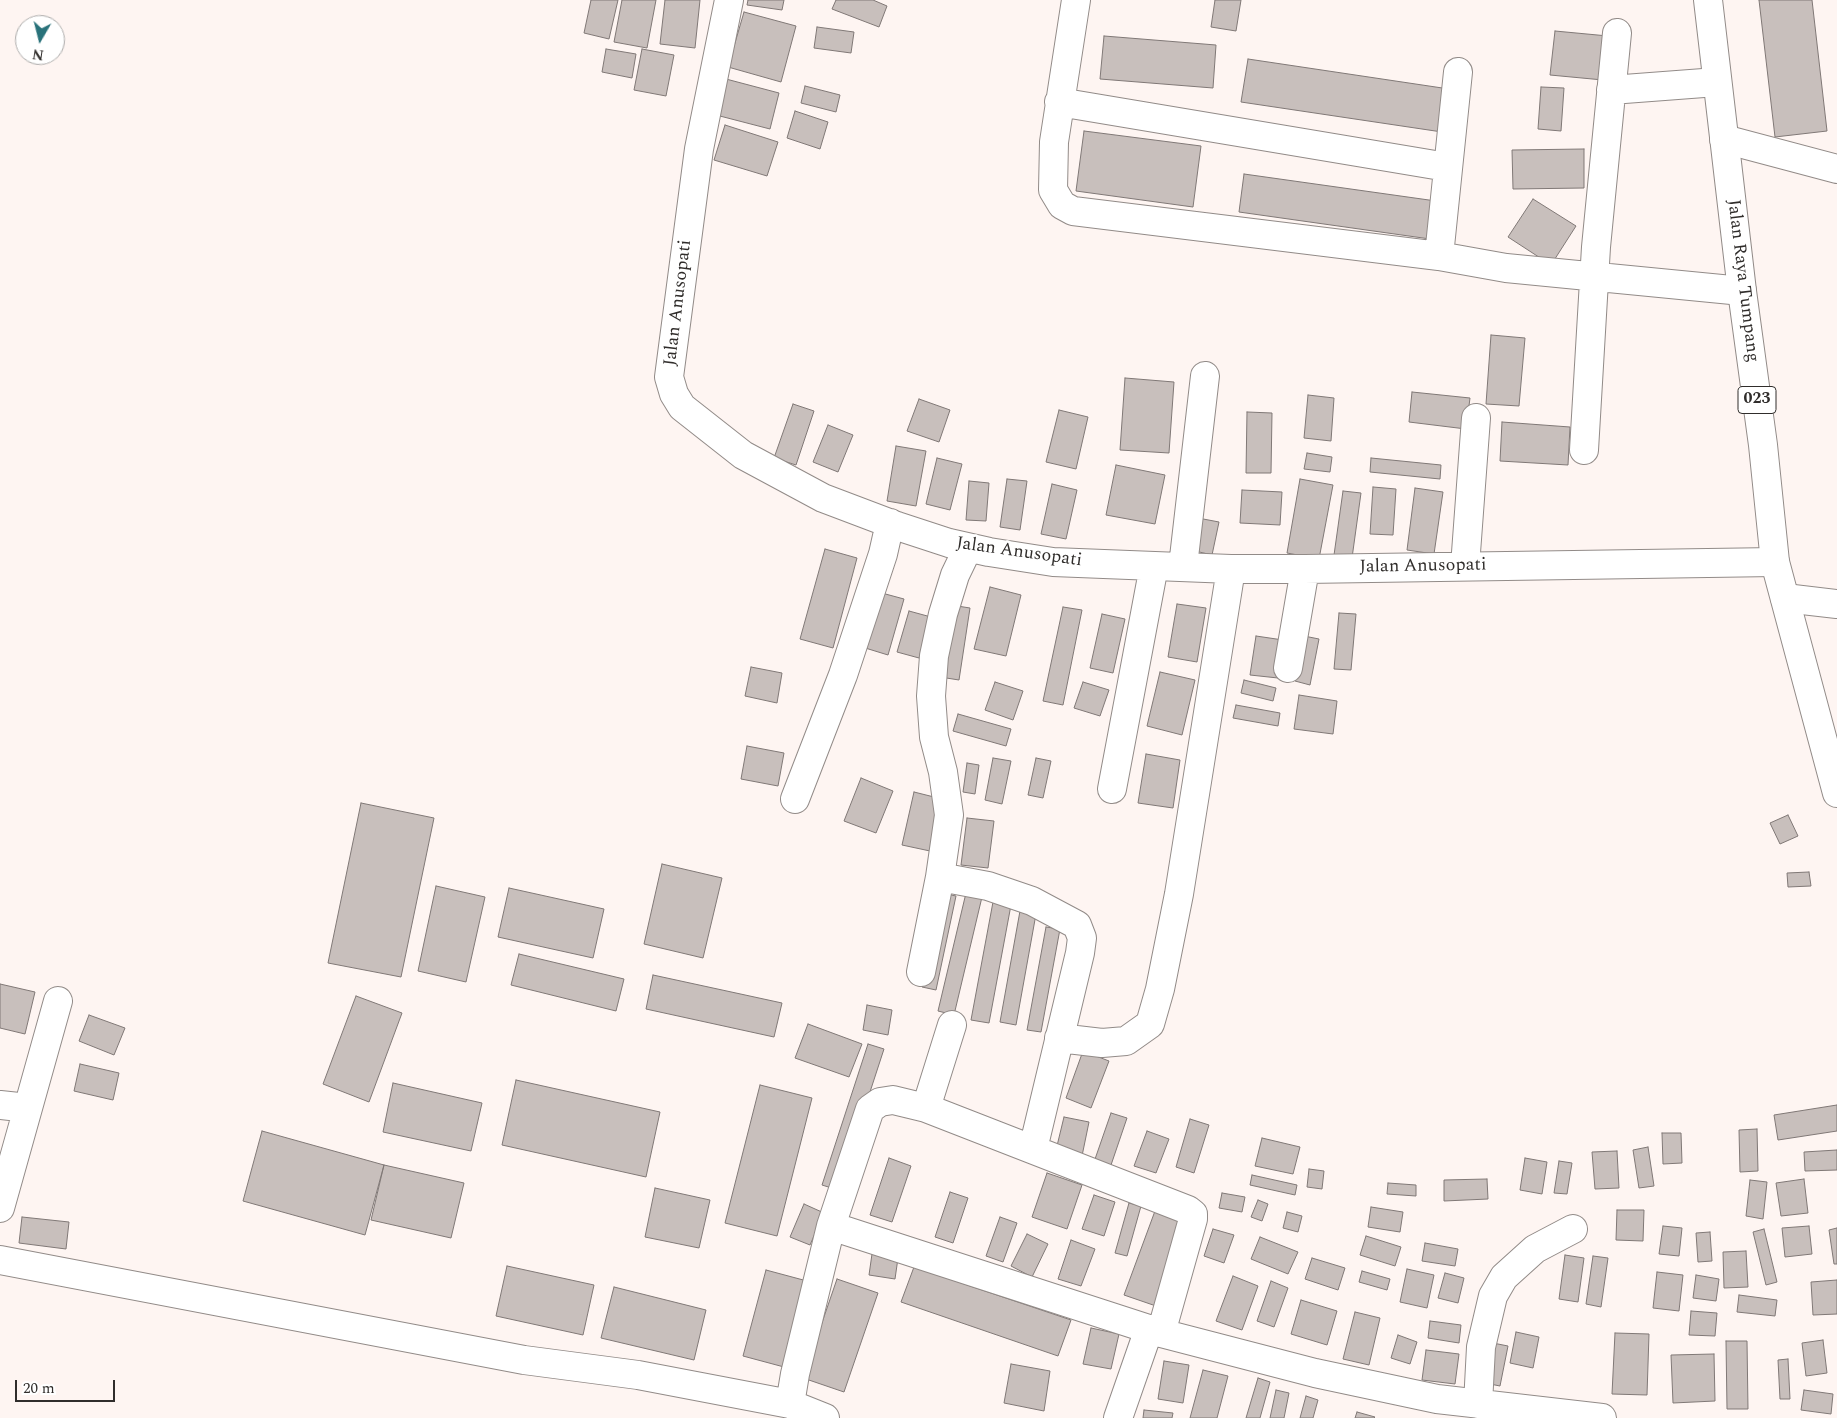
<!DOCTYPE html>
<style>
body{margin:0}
#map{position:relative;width:1837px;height:1418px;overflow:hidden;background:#fef5f2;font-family:Spectral,serif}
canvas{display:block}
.north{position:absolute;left:15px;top:15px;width:50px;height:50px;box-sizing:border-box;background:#fff;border:1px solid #acabaa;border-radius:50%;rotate:188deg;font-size:14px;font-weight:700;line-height:20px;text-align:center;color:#302d2b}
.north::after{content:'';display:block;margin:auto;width:18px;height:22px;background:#29727a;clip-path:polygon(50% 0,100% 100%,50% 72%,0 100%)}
.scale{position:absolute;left:15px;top:1380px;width:100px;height:22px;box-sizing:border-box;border:2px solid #302d2b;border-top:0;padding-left:6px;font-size:15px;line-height:18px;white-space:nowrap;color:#302d2b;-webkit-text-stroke:4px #fff;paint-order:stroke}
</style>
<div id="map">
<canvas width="1837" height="1418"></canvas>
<div class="north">N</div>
<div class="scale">20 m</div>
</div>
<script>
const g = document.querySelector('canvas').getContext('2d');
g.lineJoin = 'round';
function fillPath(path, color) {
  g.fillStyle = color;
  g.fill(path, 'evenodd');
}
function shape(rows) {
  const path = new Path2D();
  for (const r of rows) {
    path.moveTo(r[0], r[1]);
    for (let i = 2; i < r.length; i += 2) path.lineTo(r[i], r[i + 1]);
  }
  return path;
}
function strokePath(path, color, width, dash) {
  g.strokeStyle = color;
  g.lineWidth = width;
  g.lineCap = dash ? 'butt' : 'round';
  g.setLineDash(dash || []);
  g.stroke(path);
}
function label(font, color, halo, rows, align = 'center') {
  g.font = font + ' Spectral,serif';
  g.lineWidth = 5;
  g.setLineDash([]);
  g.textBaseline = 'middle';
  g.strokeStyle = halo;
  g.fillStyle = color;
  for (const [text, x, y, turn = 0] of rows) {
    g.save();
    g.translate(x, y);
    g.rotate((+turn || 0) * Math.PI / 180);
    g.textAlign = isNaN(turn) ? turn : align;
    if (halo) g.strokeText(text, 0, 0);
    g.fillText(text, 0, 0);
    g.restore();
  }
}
const building = shape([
 [591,0,618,0,609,39,584,33,591,0],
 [622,0,656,0,647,48,614,42,622,0],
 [665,0,700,0,695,48,660,44,665,0],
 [748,0,784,0,782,10,747,5,748,0],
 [836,0,873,0,887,6,879,27,832,9,836,0],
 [1215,0,1241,0,1236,31,1211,27,1215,0],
 [1759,0,1812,0,1827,131,1775,137,1759,0],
 [744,12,796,26,781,82,728,67,744,12],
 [817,27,854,32,851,53,814,48,817,27],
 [1555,31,1608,36,1603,80,1550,75,1555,31],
 [1104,36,1216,45,1213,88,1100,79,1104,36],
 [606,49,636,54,632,78,602,72,606,49],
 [642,49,674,55,666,96,634,90,642,49],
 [1248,59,1449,89,1442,132,1241,102,1248,59],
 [726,79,779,93,770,129,716,115,726,79],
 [805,86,840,95,836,112,801,103,805,86],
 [1541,87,1564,88,1561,131,1538,129,1541,87],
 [795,111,828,122,820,149,787,138,795,111],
 [725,125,778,142,767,176,714,160,725,125],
 [1084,131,1201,146,1193,207,1076,191,1084,131],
 [1584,149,1584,188,1513,189,1512,150,1584,149],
 [1244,174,1436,201,1430,239,1239,212,1244,174],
 [1533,199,1576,226,1551,265,1508,237,1533,199],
 [1491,335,1525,338,1519,406,1486,404,1491,335],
 [1125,378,1174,382,1169,453,1120,450,1125,378],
 [1412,392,1470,398,1466,429,1409,422,1412,392],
 [1308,395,1334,398,1331,441,1304,438,1308,395],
 [919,399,950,410,939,442,907,431,919,399],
 [793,404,814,411,796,465,774,458,793,404],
 [1059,410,1088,417,1076,469,1046,462,1059,410],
 [1247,412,1272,413,1271,473,1246,473,1247,412],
 [1502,422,1570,427,1568,465,1500,461,1502,422],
 [828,425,853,435,838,472,813,462,828,425],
 [896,446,926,451,916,506,887,501,896,446],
 [1307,453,1332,457,1330,472,1304,469,1307,453],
 [937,458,962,464,950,510,926,504,937,458],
 [1371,458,1441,465,1440,479,1370,472,1371,458],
 [1116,465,1165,475,1155,524,1106,515,1116,465],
 [1007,479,1027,481,1020,530,1000,527,1007,479],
 [1300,479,1333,485,1319,559,1287,553,1300,479],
 [969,481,989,483,986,521,966,520,969,481],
 [1052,484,1077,490,1066,539,1041,534,1052,484],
 [1373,487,1396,489,1393,535,1370,534,1373,487],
 [1415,488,1443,492,1434,554,1407,550,1415,488],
 [1242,490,1282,492,1280,525,1240,523,1242,490],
 [1343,491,1361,493,1352,558,1334,555,1343,491],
 [1198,518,1219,522,1212,555,1191,550,1198,518],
 [825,549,857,558,833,648,800,639,825,549],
 [990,587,1021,595,1006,656,974,649,990,587],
 [878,592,904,599,888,655,862,647,878,592],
 [1177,604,1206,608,1197,662,1168,657,1177,604],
 [951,605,970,608,959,680,940,677,951,605],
 [1063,607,1082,610,1063,705,1043,701,1063,607],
 [909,611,931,617,919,658,897,652,909,611],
 [1339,613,1356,614,1351,670,1334,669,1339,613],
 [1102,614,1125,619,1113,673,1090,668,1102,614],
 [1256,636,1283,640,1278,678,1250,675,1256,636],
 [1304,636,1319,639,1310,685,1295,681,1304,636],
 [751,667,782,673,777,703,745,696,751,667],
 [1160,672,1195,680,1182,735,1147,726,1160,672],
 [1244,680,1276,688,1273,701,1241,693,1244,680],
 [995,682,1023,691,1013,720,985,710,995,682],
 [1083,682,1109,690,1100,716,1074,708,1083,682],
 [1299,695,1337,701,1333,734,1294,729,1299,695],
 [1236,705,1280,713,1278,726,1233,718,1236,705],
 [958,714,1011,729,1006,746,953,731,958,714],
 [747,746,784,753,778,786,741,779,747,746],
 [1146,754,1180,760,1173,808,1138,803,1146,754],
 [993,758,1011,761,1002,804,985,800,993,758],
 [1036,758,1051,761,1043,798,1028,795,1036,758],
 [967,763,979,765,975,794,963,792,967,763],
 [861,778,893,791,876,833,844,821,861,778],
 [914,792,942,799,930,851,902,845,914,792],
 [361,803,434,818,401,977,328,963,361,803],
 [1788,815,1798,836,1780,844,1770,823,1788,815],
 [967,818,994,821,988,868,961,865,967,818],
 [662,864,722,878,703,958,644,944,662,864],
 [1809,872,1811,886,1788,887,1787,873,1809,872],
 [436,886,485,897,466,982,418,971,436,886],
 [509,888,604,909,593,958,498,937,509,888],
 [942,893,956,896,936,990,922,987,942,893],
 [966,893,982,897,954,1015,938,1011,966,893],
 [993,902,1011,905,989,1023,971,1020,993,902],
 [1020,911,1036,914,1016,1025,1000,1022,1020,911],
 [1046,927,1060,929,1041,1032,1027,1030,1046,927],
 [519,954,624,979,616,1011,511,985,519,954],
 [653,975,782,1003,774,1037,646,1009,653,975],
 [0,984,35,992,25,1034,0,1028,0,984],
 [356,996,402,1013,369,1102,323,1084,356,996],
 [867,1005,892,1010,888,1035,863,1030,867,1005],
 [89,1015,125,1028,114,1055,79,1041,89,1015],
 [808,1024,862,1044,849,1077,795,1058,808,1024],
 [868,1044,884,1049,838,1190,822,1185,868,1044],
 [1083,1051,1109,1061,1091,1108,1066,1098,1083,1051],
 [80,1064,119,1073,113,1100,74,1091,80,1064],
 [516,1080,660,1112,646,1177,502,1145,516,1080],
 [393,1083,482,1103,471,1151,383,1132,393,1083],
 [760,1085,812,1098,777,1236,725,1223,760,1085],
 [1837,1105,1837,1131,1778,1140,1774,1115,1837,1105],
 [1111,1113,1127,1118,1110,1168,1094,1162,1111,1113],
 [1064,1117,1089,1122,1082,1156,1056,1150,1064,1117],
 [1190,1119,1209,1125,1194,1173,1176,1167,1190,1119],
 [1757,1129,1758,1171,1740,1172,1739,1130,1757,1129],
 [262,1131,384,1165,365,1235,243,1201,262,1131],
 [1147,1131,1169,1139,1156,1173,1134,1166,1147,1131],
 [1662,1133,1681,1133,1682,1163,1663,1164,1662,1133],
 [1262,1138,1300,1147,1293,1174,1255,1166,1262,1138],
 [1648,1147,1654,1186,1639,1188,1633,1150,1648,1147],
 [1837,1150,1837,1170,1805,1171,1804,1152,1837,1150],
 [1617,1151,1619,1188,1595,1189,1592,1152,1617,1151],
 [889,1158,911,1166,892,1222,870,1215,889,1158],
 [1525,1158,1547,1162,1542,1194,1520,1190,1525,1158],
 [1559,1161,1572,1163,1567,1194,1554,1193,1559,1161],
 [384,1165,464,1183,451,1238,371,1220,384,1165],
 [1309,1169,1324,1171,1322,1189,1307,1187,1309,1169],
 [1047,1173,1082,1185,1067,1229,1032,1217,1047,1173],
 [1252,1175,1297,1185,1295,1195,1250,1185,1252,1175],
 [1487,1179,1488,1199,1444,1201,1444,1180,1487,1179],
 [1804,1179,1808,1213,1781,1216,1776,1183,1804,1179],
 [1750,1180,1767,1182,1763,1219,1746,1216,1750,1180],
 [1388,1183,1416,1185,1416,1196,1387,1194,1388,1183],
 [655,1188,710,1200,699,1248,645,1237,655,1188],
 [950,1192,968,1198,953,1243,935,1237,950,1192],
 [1222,1193,1245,1197,1242,1212,1219,1208,1222,1193],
 [1094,1195,1115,1202,1104,1236,1082,1229,1094,1195],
 [1258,1200,1268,1204,1262,1221,1251,1217,1258,1200],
 [1129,1203,1141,1206,1127,1256,1115,1253,1129,1203],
 [804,1204,824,1213,810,1245,790,1237,804,1204],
 [1371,1207,1403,1212,1400,1232,1368,1227,1371,1207],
 [1617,1210,1644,1210,1643,1241,1616,1240,1617,1210],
 [1155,1211,1186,1222,1156,1306,1124,1295,1155,1211],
 [1287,1212,1302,1216,1298,1232,1283,1228,1287,1212],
 [22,1217,69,1222,66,1249,19,1243,22,1217],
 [1000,1217,1017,1223,1003,1262,986,1256,1000,1217],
 [1663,1226,1682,1228,1679,1256,1659,1254,1663,1226],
 [1809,1226,1812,1254,1785,1257,1782,1228,1809,1226],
 [1837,1228,1837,1264,1834,1264,1829,1230,1837,1228],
 [1213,1229,1234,1235,1224,1263,1204,1256,1213,1229],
 [1764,1229,1777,1282,1766,1285,1753,1232,1764,1229],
 [1710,1232,1712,1261,1698,1262,1696,1233,1710,1232],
 [1027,1234,1048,1244,1032,1277,1011,1266,1027,1234],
 [1366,1236,1401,1247,1395,1266,1360,1255,1366,1236],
 [1260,1237,1298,1252,1288,1274,1251,1259,1260,1237],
 [1071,1240,1095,1249,1081,1286,1058,1279,1071,1240],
 [1425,1243,1458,1249,1455,1266,1422,1261,1425,1243],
 [1746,1251,1748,1287,1724,1288,1723,1252,1746,1251],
 [872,1254,898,1258,895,1279,869,1275,872,1254],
 [1565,1255,1584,1258,1578,1302,1559,1299,1565,1255],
 [1593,1256,1608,1258,1601,1307,1586,1304,1593,1256],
 [1312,1258,1345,1268,1338,1290,1305,1279,1312,1258],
 [507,1266,594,1285,583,1335,496,1316,507,1266],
 [914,1267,1071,1320,1058,1356,901,1302,914,1267],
 [1407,1269,1434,1275,1427,1308,1400,1302,1407,1269],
 [766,1270,807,1281,784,1367,743,1356,766,1270],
 [1362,1271,1390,1279,1387,1290,1359,1282,1362,1271],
 [1657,1272,1683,1275,1679,1311,1653,1308,1657,1272],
 [1445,1273,1464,1278,1458,1303,1438,1298,1445,1273],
 [1696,1275,1719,1279,1716,1301,1693,1298,1696,1275],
 [1233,1276,1258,1286,1242,1330,1216,1321,1233,1276],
 [837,1279,878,1293,844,1392,803,1378,837,1279],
 [1837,1280,1837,1314,1813,1315,1811,1282,1837,1280],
 [1271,1281,1288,1288,1274,1327,1257,1321,1271,1281],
 [614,1287,706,1310,694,1360,601,1338,614,1287],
 [1739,1295,1777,1300,1775,1316,1737,1312,1739,1295],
 [1301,1300,1337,1311,1327,1345,1291,1334,1301,1300],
 [1691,1311,1717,1313,1715,1336,1689,1335,1691,1311],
 [1355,1312,1380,1318,1369,1365,1343,1359,1355,1312],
 [1430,1321,1461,1325,1459,1343,1428,1338,1430,1321],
 [1091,1328,1119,1334,1111,1369,1083,1364,1091,1328],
 [1516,1332,1539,1337,1533,1368,1510,1363,1516,1332],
 [1615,1333,1649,1334,1647,1395,1612,1394,1615,1333],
 [1398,1335,1417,1342,1410,1364,1391,1358,1398,1335],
 [1823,1340,1827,1373,1806,1376,1802,1343,1823,1340],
 [1726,1341,1747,1341,1748,1409,1727,1409,1726,1341],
 [1488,1342,1508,1346,1500,1386,1480,1382,1488,1342],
 [1426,1350,1459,1354,1455,1384,1422,1380,1426,1350],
 [1714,1354,1715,1401,1673,1403,1671,1355,1714,1354],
 [1788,1359,1790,1399,1780,1399,1778,1360,1788,1359],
 [1164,1361,1189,1365,1183,1403,1158,1399,1164,1361],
 [1011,1364,1050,1371,1044,1411,1004,1403,1011,1364],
 [1203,1370,1228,1376,1217,1418,1190,1418,1203,1370],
 [1258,1378,1270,1382,1260,1418,1246,1418,1258,1378],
 [1276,1390,1289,1393,1284,1418,1270,1418,1276,1390],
 [1804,1390,1833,1394,1831,1414,1801,1410,1804,1390],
 [1306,1396,1318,1400,1313,1418,1300,1418,1306,1396],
 [1144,1410,1173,1413,1172,1418,1143,1418,1144,1410],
 [1357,1412,1375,1417,1374,1418,1355,1418,1357,1412]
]);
fillPath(building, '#c8bfbc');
strokePath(building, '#807876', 1);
const minor = shape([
 [729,0,699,149,669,377,674,394,682,407,743,455,823,498,897,526,949,543,989,552,1053,562,1231,569,1305,569,1775,562],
 [1076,0,1054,142,1053,190,1062,205,1073,211,1439,256,1506,268,1742,291],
 [1611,90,1717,82],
 [1059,102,1447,167],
 [1724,139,1837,169],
 [1439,256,1458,72],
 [1584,450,1596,247,1617,33],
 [968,548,955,575,943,614,934,656,931,696,934,737,943,772,949,815,940,877,988,886,1032,901,1077,925,1082,938,1080,953,1033,1149],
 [1183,566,1205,376],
 [1465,566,1476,418],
 [1785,598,1837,604],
 [1288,668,1305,569],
 [1112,789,1154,566],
 [795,799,843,675,883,554,890,523],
 [921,972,940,877],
 [1059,1038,1102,1043,1126,1041,1150,1024,1160,989,1179,894,1231,569],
 [0,1105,28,1108],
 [926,1108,952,1025],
 [0,1208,58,1001],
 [831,1226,1161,1333,1315,1373,1437,1399,1602,1418],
 [0,1260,524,1360,638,1375,790,1404,825,1418],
 [790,1404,795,1374,831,1226,870,1109,880,1102,893,1100,926,1108,1188,1210,1193,1214,1193,1219,1161,1333],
 [1478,1404,1481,1347,1493,1296,1504,1277,1535,1249,1573,1229],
 [1118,1418,1149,1329]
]);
const primary = shape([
 [1708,0,1742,291,1763,445,1775,562,1837,793]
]);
strokePath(minor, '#928b88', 30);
strokePath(primary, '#928b88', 30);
strokePath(minor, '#fff', 28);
strokePath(primary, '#fff', 28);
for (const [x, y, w] of [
 [1757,400,38]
]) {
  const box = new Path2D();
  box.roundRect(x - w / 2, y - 13.5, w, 27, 4);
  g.fillStyle = '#fff';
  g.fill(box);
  strokePath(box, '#302d2b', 1);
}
label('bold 16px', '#302d2b', null, [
 ["023",1757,400]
]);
label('18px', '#302d2b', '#fff', [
 ["Jalan Raya Tumpang",1742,281,83],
 ["Jalan Anusopati",679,303,-83],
 ["Jalan Anusopati",1019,553,8],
 ["Jalan Anusopati",1423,567,-1]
]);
</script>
